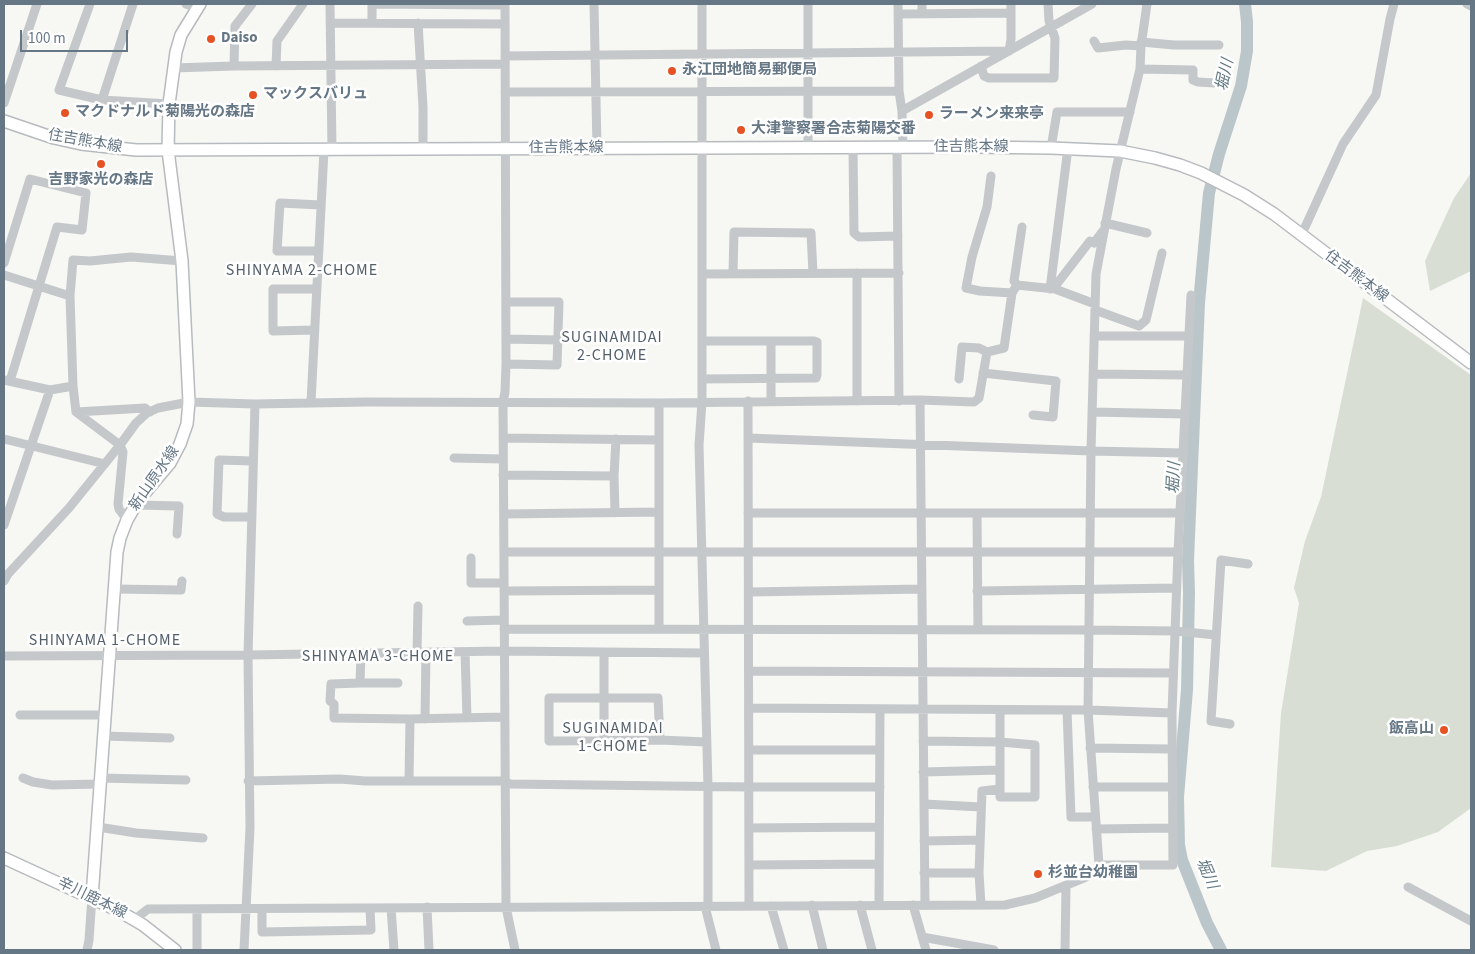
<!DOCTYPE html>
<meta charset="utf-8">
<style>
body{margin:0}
#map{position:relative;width:1475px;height:954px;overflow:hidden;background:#f7f7f3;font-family:"Source Sans 3",sans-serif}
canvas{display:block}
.frame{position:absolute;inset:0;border:5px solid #657685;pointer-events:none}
.scale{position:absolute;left:20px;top:30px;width:108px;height:22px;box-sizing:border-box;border:2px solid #657685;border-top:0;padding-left:6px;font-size:15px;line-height:18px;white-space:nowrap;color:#657685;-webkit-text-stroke:4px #fff;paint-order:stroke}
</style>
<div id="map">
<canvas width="1475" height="954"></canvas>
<div class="frame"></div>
<div class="scale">100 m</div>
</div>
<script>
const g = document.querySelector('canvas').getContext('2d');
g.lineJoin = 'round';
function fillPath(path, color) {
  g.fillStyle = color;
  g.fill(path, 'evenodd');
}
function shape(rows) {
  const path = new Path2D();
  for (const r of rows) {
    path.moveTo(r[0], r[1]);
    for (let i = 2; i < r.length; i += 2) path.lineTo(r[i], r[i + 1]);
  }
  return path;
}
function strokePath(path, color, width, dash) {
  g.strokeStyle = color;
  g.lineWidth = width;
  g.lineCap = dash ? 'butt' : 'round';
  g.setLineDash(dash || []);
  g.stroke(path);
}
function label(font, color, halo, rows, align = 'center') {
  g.font = font + ' "Source Sans 3","Noto Sans JP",sans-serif';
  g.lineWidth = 5;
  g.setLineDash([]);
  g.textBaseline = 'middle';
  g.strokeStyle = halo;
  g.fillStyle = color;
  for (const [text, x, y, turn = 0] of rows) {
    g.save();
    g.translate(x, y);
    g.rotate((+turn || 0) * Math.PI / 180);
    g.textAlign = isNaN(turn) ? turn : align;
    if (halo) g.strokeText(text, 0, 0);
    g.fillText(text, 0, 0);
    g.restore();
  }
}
fillPath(shape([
 [1471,173,1471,271,1430,291,1425,261,1454,198],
 [1363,298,1471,375,1471,808,1438,832,1397,846,1367,851,1326,871,1271,867,1281,713,1299,603,1294,588,1305,541,1321,497]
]), '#d8ded4');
strokePath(shape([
 [1221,950,1207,923,1182,860,1179,845,1178,797,1187,690,1189,593,1188,560,1199,303,1209,193,1219,154,1241,86,1247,51,1247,22,1245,4]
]), '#bbc6ca', 12);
const major = shape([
 [4,121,54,138,81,144,136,150,972,147,1051,148,1120,151,1155,158,1180,165,1201,173,1244,195,1274,214,1471,363],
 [4,858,119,911,143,925,175,950],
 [92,897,117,552,120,538,127,520,138,501,170,463,180,444,187,424,189,402,182,261,168,150,169,104,176,52,181,35,200,4]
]);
strokePath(major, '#b7bbbf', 14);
strokePath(shape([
 [90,4,59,90,102,100,169,104],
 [186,4,197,8],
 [330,4,332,150],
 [505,4,506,364,505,392,503,402,506,907,515,950],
 [594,4,597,148],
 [702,4,702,402,699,445,708,787,708,906],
 [808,4,808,149],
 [898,4,899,91,902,111,903,148],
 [922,4,922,14],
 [1467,4,1471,6],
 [898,14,1011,13],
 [330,23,505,24],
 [372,23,372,4,505,5],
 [418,23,423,107,423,150],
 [1094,41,1098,48,1126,45,1141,46],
 [1141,42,1174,45,1219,45],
 [1009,51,1011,39,1011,4],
 [505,56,1009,51],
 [234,66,235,26,252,4],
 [276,66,277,41,303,4],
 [981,66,984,76,989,78,1054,78,1055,38,1049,21,1048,4],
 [173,68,234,66,505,64],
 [1140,69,1193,70,1193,80,1198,82,1214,83],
 [505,92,899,91],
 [102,100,133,4],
 [4,103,37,4],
 [902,111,1092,4],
 [853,148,854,233,859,237,898,236],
 [897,148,899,401],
 [1051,148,1057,112,1130,112],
 [991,176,987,207,972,257,966,288,980,291,1012,293],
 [1105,223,1147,233],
 [1301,236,1343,144,1376,95,1390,19,1394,4],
 [319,251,277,251,280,203,321,205],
 [4,263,30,179,86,193,82,230,57,227,10,381],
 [733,273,734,232,811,233,813,273],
 [857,273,857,401],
 [702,274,899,273],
 [4,275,70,296,73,386,76,412,120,445,69,508,8,574,4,581],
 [1017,285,1014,281,1022,227],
 [1050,289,1068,148],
 [1055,289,1095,304],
 [70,296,73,260,90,261,131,257,182,261],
 [506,302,559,302,557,365,506,364],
 [1095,310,1139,326,1146,320,1162,253],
 [314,330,273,331,273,289,316,289],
 [1094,336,1189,336],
 [506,339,558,340],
 [702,341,814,341,817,342,817,375,816,378,702,379],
 [983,373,1056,381,1053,417,1033,415],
 [1093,374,1187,375],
 [959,379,962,347,979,348,987,352],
 [4,380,50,390,73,386],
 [920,400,925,904],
 [748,401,749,906],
 [771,401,771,341],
 [311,402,324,150],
 [659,403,659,629],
 [76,412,145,408,150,412],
 [1092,412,1185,414],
 [503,438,659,440],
 [748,438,1091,451,1184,453],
 [4,439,105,464],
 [454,458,503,459],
 [503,475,614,476,616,439],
 [614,476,615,513],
 [136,505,179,506,177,534],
 [748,513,1180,513],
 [504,514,658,512],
 [977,514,978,630],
 [252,517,224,517,217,514,219,460,253,461],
 [127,520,119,509,118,504,123,452,120,445,136,423,147,413,158,408,189,402,255,404,366,402,659,403,920,400,974,402,979,398,987,352,1004,348,1012,293,1017,285,1055,289,1056,285,1090,241,1094,243,1103,231],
 [4,525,50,390],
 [504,552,1178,552],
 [471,558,471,583,504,583],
 [114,589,181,590,182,581],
 [504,591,658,590],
 [977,591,1176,588],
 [749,592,922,589],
 [467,621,504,620],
 [504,629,1089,630,1175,631,1216,635],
 [417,652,418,606],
 [465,652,467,718],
 [361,653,360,683,398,683],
 [4,656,248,655,504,651,704,653],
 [749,671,1173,673],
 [360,683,331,684,330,701,334,704,334,718,410,719,504,717],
 [549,698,658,698,660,740,549,741,549,698],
 [749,708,1088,710,1172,713],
 [1067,710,1071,817,1095,817],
 [20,715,105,715],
 [425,719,426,652],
 [1230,724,1211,721,1221,560,1248,564],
 [103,736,170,738],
 [660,740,706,742],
 [604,741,604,652],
 [923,741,1000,742,1035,745,1035,797,1000,797,1000,710],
 [1090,748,1172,749],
 [749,750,880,750],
 [923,772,1000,770],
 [23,778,33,782,52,785,100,784],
 [100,778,186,780],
 [248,781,340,779,365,781,505,781,510,784,749,787,880,787],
 [409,781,410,719],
 [1093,787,1172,787],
 [924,804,981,807],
 [98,827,136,833,203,838],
 [749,828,879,827],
 [1096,829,1173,828],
 [924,841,980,840],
 [749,865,879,864],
 [1099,865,1173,865,1172,713,1178,552,1191,295],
 [924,873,979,873],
 [1408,887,1471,921],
 [812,905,823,950],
 [860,905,872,950],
 [879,905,880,709],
 [913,905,926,950],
 [981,905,979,873,982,791,1000,789],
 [705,906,716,950],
 [771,906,784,950],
 [427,907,429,950],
 [391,908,394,950],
 [197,909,197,950],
 [262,909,262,932,371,930,370,908],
 [134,920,148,909,1005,905,1035,898,1091,875,1099,865,1088,710,1091,451,1096,274,1116,169,1140,69,1141,46,1147,4],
 [922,937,994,950],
 [87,950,89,940,92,897],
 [244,950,250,828,248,655,255,404],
 [1065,950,1066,887]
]), '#c4c8cb', 9);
strokePath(major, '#fff', 11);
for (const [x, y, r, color] of [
 [211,39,5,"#e65224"],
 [672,71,5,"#e65224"],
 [253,95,5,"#e65224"],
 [65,113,5,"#e65224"],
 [929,115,5,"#e65224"],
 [741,130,5,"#e65224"],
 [101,164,5,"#e65224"],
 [1444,730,5,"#e65224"],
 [1038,874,5,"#e65224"]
]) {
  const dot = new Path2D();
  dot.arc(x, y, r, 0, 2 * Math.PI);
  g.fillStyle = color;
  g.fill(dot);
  strokePath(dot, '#fff', 2);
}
label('bold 15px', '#657685', '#fff', [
 ["Daiso",221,39],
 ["永江団地簡易郵便局",682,71],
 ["マックスバリュ",263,95],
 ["マクドナルド菊陽光の森店",75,113],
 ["ラーメン来来亭",939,115],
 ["大津警察署合志菊陽交番",751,130],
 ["吉野家光の森店",101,181,"center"],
 ["飯高山",1434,730,"right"],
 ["杉並台幼稚園",1048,874]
], 'left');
label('15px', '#657685', '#fff', [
 ["住吉熊本線",85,142,10],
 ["住吉熊本線",971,148],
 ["住吉熊本線",566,149],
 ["住吉熊本線",1356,277,37],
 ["新山原水線",155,479,-55],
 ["辛川鹿本線",92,899,26]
]);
label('italic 16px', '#617881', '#fff', [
 ["堀川",1226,75,-78],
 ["堀川",1175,478,-87],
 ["堀川",1206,874,67]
]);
g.letterSpacing = '1px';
label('16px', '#535f6a', '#fff', [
 ["SHINYAMA 2-CHOME",302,271],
 ["SUGINAMIDAI",612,338],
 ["2-CHOME",612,356],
 ["SHINYAMA 1-CHOME",105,641],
 ["SHINYAMA 3-CHOME",378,657],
 ["SUGINAMIDAI",613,729],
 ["1-CHOME",613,747]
]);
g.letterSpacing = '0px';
</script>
